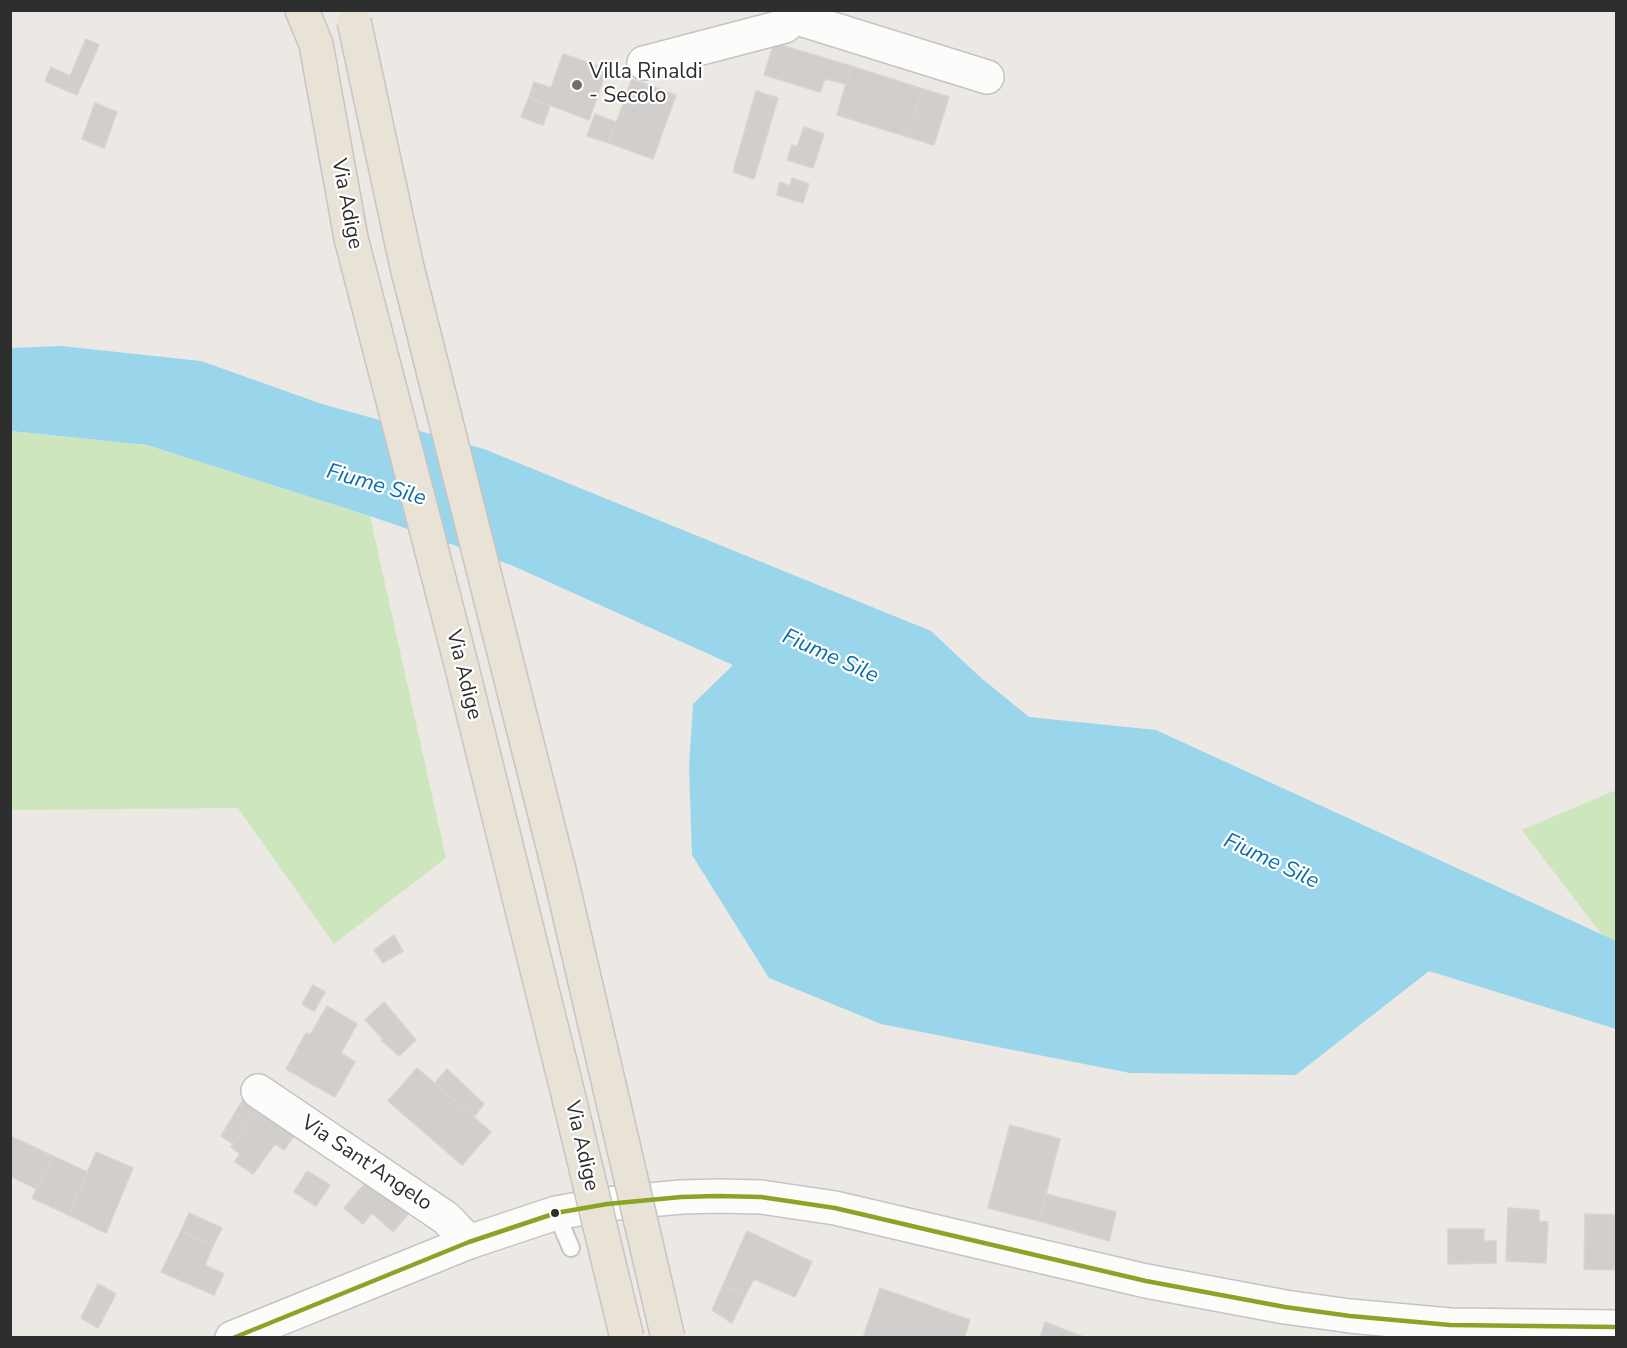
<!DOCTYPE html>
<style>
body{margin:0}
#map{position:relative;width:1627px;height:1348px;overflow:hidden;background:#ece8e4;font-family:"Nunito Sans",sans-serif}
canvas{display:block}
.frame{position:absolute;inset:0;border:12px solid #2e2e2e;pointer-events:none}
</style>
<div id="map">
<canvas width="1627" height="1348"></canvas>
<div class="frame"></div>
</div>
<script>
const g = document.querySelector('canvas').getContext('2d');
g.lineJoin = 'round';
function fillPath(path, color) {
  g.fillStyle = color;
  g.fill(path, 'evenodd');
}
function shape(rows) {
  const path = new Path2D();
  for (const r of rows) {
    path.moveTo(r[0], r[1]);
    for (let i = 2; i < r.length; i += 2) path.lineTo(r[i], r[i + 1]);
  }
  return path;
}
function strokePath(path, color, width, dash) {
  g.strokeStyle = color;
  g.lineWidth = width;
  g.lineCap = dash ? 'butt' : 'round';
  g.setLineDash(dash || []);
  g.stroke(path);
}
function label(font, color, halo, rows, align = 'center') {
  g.font = font + ' "Nunito Sans",sans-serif';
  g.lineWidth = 4.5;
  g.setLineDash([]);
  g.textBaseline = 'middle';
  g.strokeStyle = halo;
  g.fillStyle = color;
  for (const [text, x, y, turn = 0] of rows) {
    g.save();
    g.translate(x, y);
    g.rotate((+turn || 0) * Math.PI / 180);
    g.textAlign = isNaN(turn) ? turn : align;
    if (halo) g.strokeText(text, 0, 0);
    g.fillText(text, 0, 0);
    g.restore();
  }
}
fillPath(shape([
 [10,431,147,445,370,516,446,858,334,944,238,808,11,810],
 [1616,790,1616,941,1602,935,1522,830]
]), '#cee6be');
fillPath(shape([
 [61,346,201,361,322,404,484,449,931,631,980,677,1029,717,1156,730,1616,941,1616,1029,1429,971,1296,1075,1130,1073,881,1024,769,978,692,855,689,767,693,704,733,665,511,565,370,516,147,445,11,431,10,348]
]), '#99d6ec');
const building = shape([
 [86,39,99,45,77,95,45,81,51,67,70,76,86,39],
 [774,43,851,66,846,84,825,79,820,92,764,75,774,43],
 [563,54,607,69,589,120,529,97,534,82,551,88,563,54],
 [851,66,923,89,908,137,837,115,851,66],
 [632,79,676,95,653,159,609,143,632,79],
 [923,89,949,97,934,145,908,137,923,89],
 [756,91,778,98,754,179,733,172,756,91],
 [529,97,550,106,543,125,521,117,529,97],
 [95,103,117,112,104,148,82,139,95,103],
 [595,114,616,122,609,143,587,136,595,114],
 [804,127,824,134,813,168,787,160,792,145,797,147,804,127],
 [792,178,809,184,803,203,777,195,780,182,790,186,792,178],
 [394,935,403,951,383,963,374,950,394,935],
 [313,985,325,992,314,1011,302,1004,313,985],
 [384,1002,416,1040,399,1056,381,1040,383,1039,365,1020,384,1002],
 [327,1006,357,1024,341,1053,355,1062,335,1097,286,1069,306,1033,310,1035,327,1006],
 [417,1068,491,1132,462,1165,388,1101,417,1068],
 [447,1069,484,1104,474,1117,435,1083,447,1069],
 [247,1093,261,1102,233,1144,221,1136,247,1093],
 [261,1102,300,1128,284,1150,275,1144,253,1174,235,1162,240,1154,231,1147,261,1102],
 [1010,1125,1060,1139,1039,1221,988,1208,1010,1125],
 [10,1136,53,1156,37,1189,10,1176,10,1136],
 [96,1152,133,1168,106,1233,69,1215,96,1152],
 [53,1156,87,1172,69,1215,32,1198,53,1156],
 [307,1171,330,1185,316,1206,294,1192,307,1171],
 [374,1173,414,1207,393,1232,372,1213,363,1224,344,1208,374,1173],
 [1046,1194,1116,1212,1109,1241,1039,1221,1046,1194],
 [1508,1208,1539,1210,1539,1221,1548,1222,1546,1263,1506,1261,1508,1208],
 [189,1213,222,1228,213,1246,181,1231,189,1213],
 [1585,1214,1616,1215,1616,1270,1584,1269,1585,1214],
 [1448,1229,1484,1229,1484,1241,1496,1241,1496,1263,1448,1264,1448,1229],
 [181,1231,213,1246,205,1265,224,1274,214,1295,161,1272,181,1231],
 [747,1231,812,1262,795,1297,754,1279,745,1296,723,1285,747,1231],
 [98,1284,116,1294,98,1328,81,1318,98,1284],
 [723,1285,745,1296,732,1323,712,1310,723,1285],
 [880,1288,970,1320,964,1338,863,1338,880,1288],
 [1045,1322,1086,1338,1040,1338,1045,1322]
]);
fillPath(building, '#d1cecb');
strokePath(building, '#d7d4d0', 1.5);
const service = shape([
 [556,1213,571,1248]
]);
const minor = shape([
 [797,10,794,17,987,77],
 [644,63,785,26,794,17],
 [258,1091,446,1218,469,1242]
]);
const tertiary = shape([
 [232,1338,469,1242,556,1213,607,1204,681,1197,718,1196,761,1197,835,1208,1146,1281,1285,1307,1350,1316,1450,1325,1616,1327]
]);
const trunk = shape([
 [302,10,316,44]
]);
strokePath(service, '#c5c4c5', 20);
strokePath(minor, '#c5c4c5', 36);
strokePath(tertiary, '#c5c4c5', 36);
strokePath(trunk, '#c6c5c4', 36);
strokePath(service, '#fcfcfb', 16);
strokePath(minor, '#fcfcfb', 33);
strokePath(tertiary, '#fcfcfb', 33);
strokePath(trunk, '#e9e2d6', 33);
const trunkBridge = shape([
 [354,21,407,267,560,874,668,1338],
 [316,44,351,238,460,660,568,1094,627,1338]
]);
strokePath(trunkBridge, '#c6c5c4', 36, []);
strokePath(trunkBridge, '#e9e2d6', 33);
strokePath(shape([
 [233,1338,469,1242,556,1213,607,1204,681,1197,718,1196,761,1197,835,1208,1146,1281,1285,1307,1350,1316,1450,1325,1616,1327]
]), '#8ba425', 4.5);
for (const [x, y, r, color] of [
 [577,85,6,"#706f6e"],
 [555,1213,5,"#2e2e2e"]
]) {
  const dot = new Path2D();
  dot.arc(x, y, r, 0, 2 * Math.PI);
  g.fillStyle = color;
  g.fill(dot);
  strokePath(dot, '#fff', 2);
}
label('21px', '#2e2e2e', '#fff', [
 ["Villa Rinaldi",589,73],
 ["- Secolo",589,97]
], 'left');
label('21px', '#2e2e2e', '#fff', [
 ["Via Adige",346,204,79],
 ["Via Adige",463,675,76],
 ["Via Adige",581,1146,77],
 ["Via Sant'Angelo",366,1164,34]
]);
label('italic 22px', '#0d6fa3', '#fff', [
 ["Fiume Sile",376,486,16],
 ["Fiume Sile",830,657,24],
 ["Fiume Sile",1271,862,25]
]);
</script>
